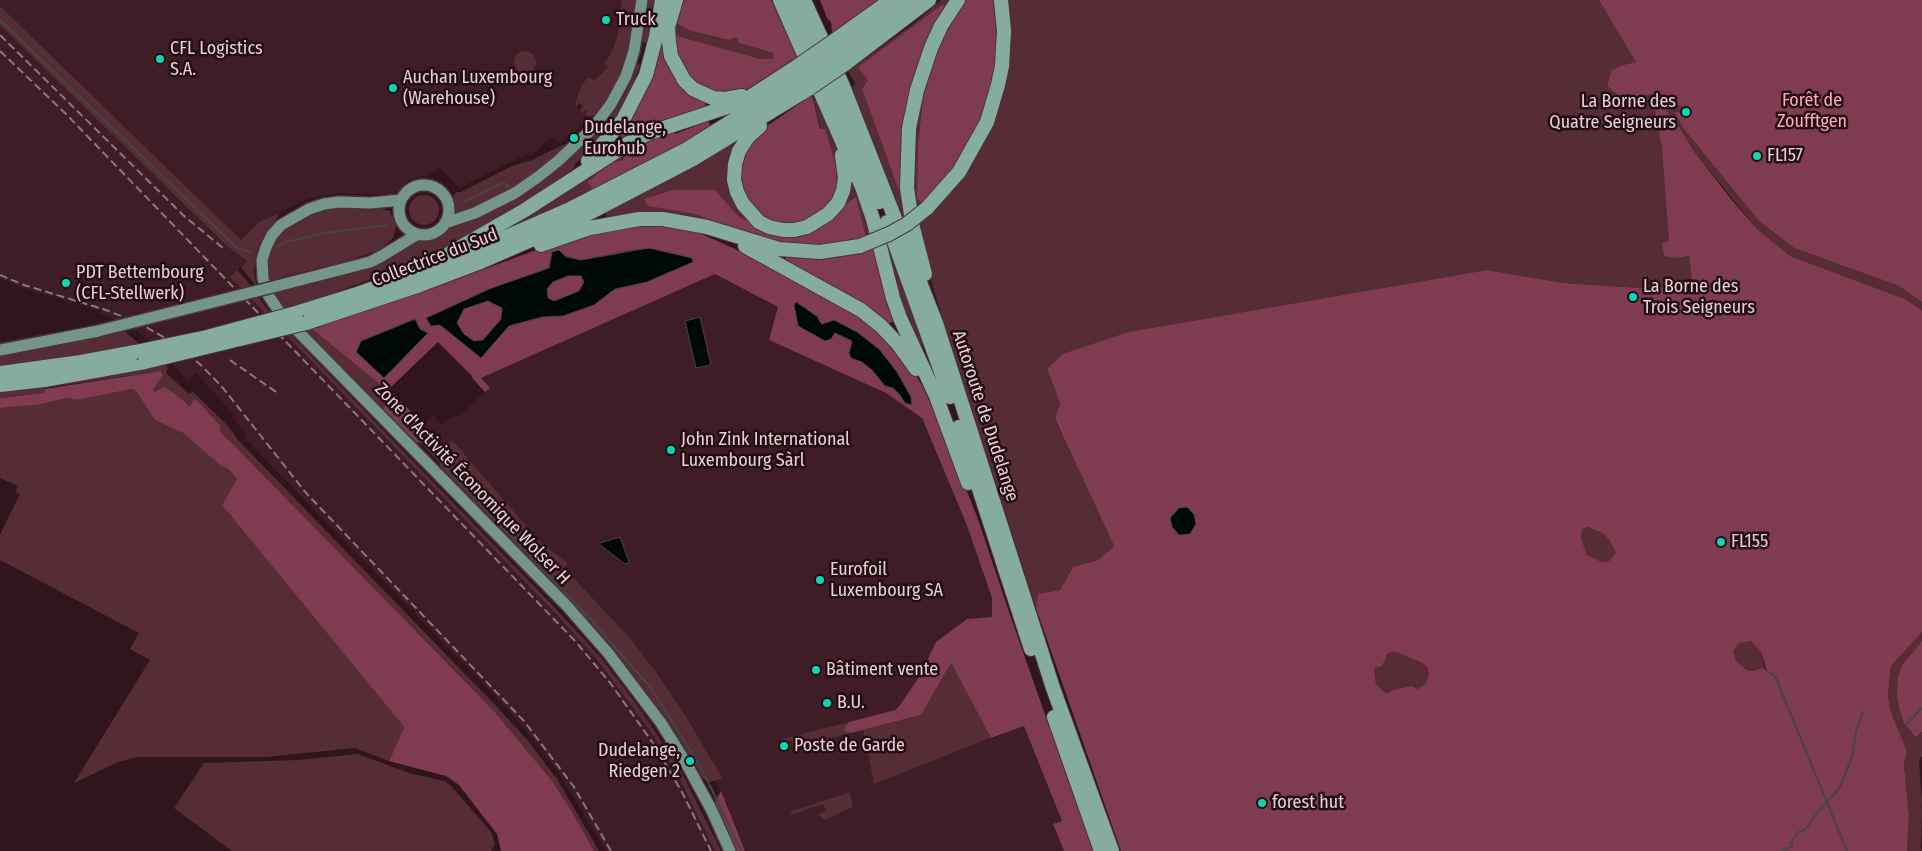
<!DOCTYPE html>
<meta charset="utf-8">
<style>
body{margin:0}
canvas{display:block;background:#30151c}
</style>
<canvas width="1922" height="851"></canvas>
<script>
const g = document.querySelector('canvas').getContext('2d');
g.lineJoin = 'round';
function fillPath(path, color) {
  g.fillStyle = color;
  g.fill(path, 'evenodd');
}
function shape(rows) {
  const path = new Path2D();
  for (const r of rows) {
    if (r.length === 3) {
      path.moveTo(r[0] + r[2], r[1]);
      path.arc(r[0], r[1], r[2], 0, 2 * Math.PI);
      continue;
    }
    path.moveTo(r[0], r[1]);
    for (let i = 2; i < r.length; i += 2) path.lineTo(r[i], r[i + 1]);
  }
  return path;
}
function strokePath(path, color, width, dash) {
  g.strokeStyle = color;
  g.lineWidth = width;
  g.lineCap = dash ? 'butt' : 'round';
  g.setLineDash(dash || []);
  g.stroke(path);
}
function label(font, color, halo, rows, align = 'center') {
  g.font = font + ' "Fira Sans Condensed",sans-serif';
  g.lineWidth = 5;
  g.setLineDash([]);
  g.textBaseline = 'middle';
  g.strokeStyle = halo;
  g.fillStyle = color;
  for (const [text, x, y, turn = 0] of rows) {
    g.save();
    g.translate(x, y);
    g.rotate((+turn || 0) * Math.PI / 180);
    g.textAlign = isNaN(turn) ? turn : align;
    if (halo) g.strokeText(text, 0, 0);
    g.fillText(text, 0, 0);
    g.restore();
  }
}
fillPath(shape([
 [0,0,622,0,617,38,610,55,604,63,608,67,594,81,589,77,585,81,581,86,575,104,582,113,585,110,587,112,585,114,592,116,560,144,551,137,532,155,525,155,460,188,439,168,428,176,416,177,407,181,395,193,389,195,339,193,307,199,259,222,241,240,0,6],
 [0,25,228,247,247,261,230,277,558,616,598,661,651,732,678,776,715,851,606,851,561,776,532,737,502,703,245,438,246,432,232,418,235,415,196,373,188,381,146,338,133,328,98,312,103,311,20,287,0,278],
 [715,274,778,307,769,340,886,393,922,418,966,523,992,598,993,617,967,619,936,642,919,677,900,705,895,710,781,739,783,743,791,741,794,747,863,730,874,783,1024,726,1062,821,1053,825,1064,851,745,851,716,782,723,779,682,710,656,672,629,637,565,569,567,563,542,544,453,441,440,453,418,429,433,415,442,425,452,417,458,417,485,392,481,378]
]), '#3e1d27');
fillPath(shape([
 [622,0,639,0,636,25,623,74,600,112,592,116,585,115,587,112,585,110,582,113,580,110,583,106,579,103,576,107,575,104,581,86,585,81,589,77,594,81,608,67,604,63,610,55,617,38],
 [646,0,656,0,649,44,640,42],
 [941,0,955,0,868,80,862,89,899,191,904,189,912,240,852,88,855,83,848,71,913,24],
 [1007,0,1599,0,1637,62,1623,65,1607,86,1625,101,1650,94,1662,94,1671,105,1683,106,1682,113,1674,113,1683,128,1759,221,1794,248,1899,286,1922,302,1922,310,1905,299,1790,256,1757,229,1693,150,1677,123,1665,109,1654,107,1686,257,1689,256,1694,286,1639,288,1564,283,1487,270,1128,332,1062,354,1047,369,1060,403,1055,420,1114,546,1098,560,1073,567,1060,590,1039,594,1036,608,935,294,920,238,914,208,911,142,926,72,922,221,949,192],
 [0,6,241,240,259,222,280,213,259,244,255,259,254,273,257,287,241,267,247,261,228,247,0,25],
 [675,23,691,31,728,40,735,37,737,38,739,43,773,53,774,59,761,59,674,35],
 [525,62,11],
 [638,63,640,65,635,79,625,105,607,131,589,151,574,165,575,167,545,190,463,240,418,261,316,300,291,307,312,329,383,387,391,400,382,409,304,332,277,302,269,283,267,260,275,239,296,220,325,208,368,206,390,211,390,213,396,221,396,227,393,238,379,250,350,260,275,279,278,289,371,266,417,238,435,235,445,228,465,221,599,130,616,109,625,93],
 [815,96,832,135,843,168,837,194,813,97],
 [743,137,765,229,739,217,715,190,648,206,694,214,761,239,732,231,607,220,605,212,692,166],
 [565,144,566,148,513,189,463,212,457,212,452,208,451,202,456,192,461,192,512,166,532,160],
 [625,148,623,160,610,163,587,182,593,190,521,224,518,219],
 [851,176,873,235,866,238,834,213],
 [424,210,15],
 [888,247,922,339,922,357,904,317,885,248],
 [237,270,247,281,267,309,292,336,556,609,602,659,640,709,681,771,721,851,715,851,678,776,651,732,598,661,558,616,230,277],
 [124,331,167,366,168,368,166,373,189,394,193,392,229,427,238,440,497,707,528,741,557,779,599,851,594,851,571,810,553,782,494,711,220,431,220,425,195,400,191,406,178,396,155,392,153,390,163,375,161,371,45,388,44,393,0,398,0,391,45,386,151,369,129,346,82,355,0,366,0,354,99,335,99,337],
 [132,389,136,391,155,420,183,433,221,466,228,469,237,479,222,505,404,727,389,761,355,748,266,757,138,757,118,762,74,783,150,660,130,649,139,633,0,560,0,535,20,494,15,492,18,486,0,478,0,408,37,405,67,398,77,400],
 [452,440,542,544,568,563,565,569,629,637,656,672,682,710,723,779,709,782,697,774,665,721,441,469,438,458,440,453],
 [1586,527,1604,534,1610,541,1616,553,1609,561,1602,562,1587,555,1581,538,1582,529],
 [1922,632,1922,641,1902,665,1916,737,1922,732,1922,756,1919,761,1922,801,1921,851,1907,851,1909,815,1904,764,1907,751,1891,712,1888,695,1891,666],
 [1749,641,1761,650,1764,665,1767,672,1748,671,1736,661,1732,651,1738,644],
 [1396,652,1422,663,1427,667,1429,674,1426,684,1417,689,1411,686,1395,689,1388,693,1384,692,1376,684,1374,668,1381,666,1388,653],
 [951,663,991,738,874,784,863,730,921,715],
 [849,722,845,727,846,731,851,733,793,748,791,741,782,743,781,739],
 [358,754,409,773,444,781,451,786,491,832,495,844,491,851,232,851,174,808,204,763,298,760],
 [850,792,853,807,824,820,818,814,826,811,823,804,791,815,790,812]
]), '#562c37');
fillPath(shape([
 [682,0,771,0,784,25,797,59,760,83,738,93,712,93,693,82,675,50,674,35,761,59,773,59,773,53,739,43,737,38,735,37,729,40,691,31,675,23],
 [820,0,879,0,832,33,831,22,827,18],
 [963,0,998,0,994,80,981,123,963,158,924,206,917,198,918,145,926,72,942,36],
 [1599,0,1922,0,1922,302,1899,286,1794,248,1759,221,1683,128,1674,112,1682,113,1682,106,1671,105,1662,94,1650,94,1625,101,1607,86,1612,70,1623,65,1636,62],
 [942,5,946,7,923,60,904,189,899,191,862,89,868,80,858,67],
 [661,37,669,66,683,91,704,99,706,108,658,124,623,138,620,135,635,114,655,67],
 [812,95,820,129,825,129,836,166,837,194,830,206,807,222,790,225,768,220,751,209,737,177,739,161,757,133],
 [1660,100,1664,105,1665,109,1677,123,1693,150,1731,199,1757,229,1790,256,1905,299,1922,310,1922,632,1891,666,1888,695,1891,712,1907,751,1904,764,1909,815,1907,851,1121,851,1036,608,1038,594,1060,590,1073,567,1098,560,1114,546,1055,419,1060,403,1047,369,1062,354,1128,332,1487,270,1564,283,1639,288,1693,286,1689,256,1677,258,1664,256,1663,250,1662,243,1669,241,1662,148,1654,106],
 [1587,527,1604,534,1610,541,1616,553,1609,561,1602,562,1587,555,1581,538,1582,529],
 [1750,641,1761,651,1767,671,1761,668,1755,671,1748,671,1736,661,1733,651,1738,644],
 [1396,652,1422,663,1427,667,1429,674,1426,684,1417,689,1412,686,1395,689,1388,693,1384,692,1376,684,1374,668,1382,666,1388,653],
 [708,121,711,127,624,175,593,190,587,182,610,163,623,160,625,148,672,129,675,134],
 [673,190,715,190,739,217,765,229,799,234,819,228,834,213,856,197,866,238,814,248,761,239,694,214,648,206,644,199],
 [653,225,697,232,733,248,856,314,890,341,908,363,923,387,943,431,978,519,1010,615,1093,851,1064,851,1053,824,1062,821,1024,726,991,738,951,663,921,715,851,733,845,731,845,727,849,722,895,710,900,705,919,677,936,642,967,619,992,617,992,598,966,523,922,418,886,393,769,340,778,307,715,274,481,378,490,388,485,392,473,379,472,376,438,342,389,389,423,424,418,429,431,442,426,444,416,442,382,409,391,400,383,387,312,329,320,327,320,325,444,284,563,240,609,228],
 [638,249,693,262,647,282,615,289,594,305,563,316,542,317,509,326,481,358,440,325,489,289,549,268,552,252,581,260],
 [797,303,818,317,819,322,822,324,834,320,857,332,879,349,897,372,905,403,900,395,892,388,885,386,872,370,862,362,851,357,849,353,852,341,835,333,794,305],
 [415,319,420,329,427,334,361,341],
 [876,246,896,320,886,325,881,319,829,284,785,263,786,256,823,259,864,251],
 [568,276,581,276,584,282,579,291,554,301,548,298,546,289,553,282],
 [488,301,502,308,501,319,483,340,474,341,464,334,457,323,464,309],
 [161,371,163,375,153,390,155,392,164,387,178,396,190,406,195,399,220,425,220,431,494,711,553,782,571,810,594,851,501,851,497,834,459,785,446,776,389,761,404,727,222,505,237,479,228,469,221,466,183,433,155,420,136,391,132,389,77,400,67,398,37,405,0,408,0,398,44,393,45,389],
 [1922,641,1922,732,1916,737,1905,725,1899,708,1897,693,1898,677,1902,665],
 [721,791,745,851,734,851,716,810,715,802]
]), '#7f3b4f');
const water = shape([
 [649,248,692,258,693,262,647,282,615,289,594,305,563,316,542,317,509,326,481,358,440,325,431,326,426,318,489,289,549,268,552,252,559,250,566,257,581,260,649,248],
 [568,276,581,276,584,282,579,291,554,301,548,298,547,289,553,282,568,276],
 [488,301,502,308,501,319,483,340,474,341,464,334,457,323,464,309,488,301],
 [796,302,818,317,820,322,822,324,834,320,857,332,879,349,897,372,911,397,912,405,905,403,900,395,893,388,885,386,872,370,862,362,851,358,849,353,852,341,835,333,831,339,825,341,798,326,794,305,796,302],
 [700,317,711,365,696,368,685,321,700,317],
 [415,319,420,329,428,333,384,378,356,352,361,341,415,319],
 [1187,507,1194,514,1196,524,1190,534,1179,535,1172,527,1170,518,1179,508,1187,507],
 [620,537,629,562,625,564,600,545,600,543,620,537]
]);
fillPath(water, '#010907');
strokePath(water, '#454545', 1);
strokePath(shape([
 [0,20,237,248,251,252],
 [463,202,500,184,505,183,509,188],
 [278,247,285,242,325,233,387,225],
 [387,406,593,622,650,687,695,758,712,790,741,851],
 [1767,672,1775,676,1847,851],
 [1907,724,1922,708],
 [1783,851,1793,846,1791,843,1797,833,1806,829,1820,809,1839,789,1852,757,1856,731,1863,712]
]), '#454545', 2);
const major = shape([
 [424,210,25],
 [401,200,370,203,339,202,324,204,309,209,281,225,272,235,266,247,262,260,263,279,268,295,281,314,567,606,608,653,661,723,686,763,711,809,730,851],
 [445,223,475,213,515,193,538,177,558,161,593,128,611,104,626,76,634,51,642,0],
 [277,286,370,262,380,257,418,234],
 [0,350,98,331]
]);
const highway = shape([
 [676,0,668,27,669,42,671,56,684,80,693,89,713,98,725,99,742,96],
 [780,0,862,187,873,219,893,298,900,318,936,396,968,483],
 [793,0,879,202],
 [804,0,843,86,936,323,1053,688,1112,851],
 [835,40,891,0],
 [840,52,910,0],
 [845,64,929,0],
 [760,126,748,137,739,151,735,164,734,180,737,192,743,204,759,222,769,227,783,230,794,230,807,227,828,214,838,203,843,191,845,178,842,155],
 [588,161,623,120,646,75,656,37,662,0],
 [927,208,959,172,987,122,998,85,1002,66,1004,31,1001,0],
 [887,222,950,397],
 [541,245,590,228,639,219,663,219,707,227,779,249,820,252,860,246],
 [745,246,861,310,881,326,898,344,916,369],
 [450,253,525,210,629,143,649,133,742,102,799,65],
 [925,274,913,228,907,188,909,128,917,90,931,48,941,26,958,0],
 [296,313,354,295,458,258,568,210,687,149,804,76],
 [306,323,420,285,478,263,572,222,693,159,810,88],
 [0,373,81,362,135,352],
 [0,385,44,380,145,362],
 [959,427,1031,649],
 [1054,717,1101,851]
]);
strokePath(major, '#4d333a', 14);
strokePath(highway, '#4d333a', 16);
strokePath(major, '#75948c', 11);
strokePath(highway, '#86aca1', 14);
strokePath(shape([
 [0,35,183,215,223,248],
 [0,51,66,114,576,642,611,684,655,746,683,794,711,851],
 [0,275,24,285,103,309,137,322,174,343,202,366,223,388,306,493,524,721,574,787,611,851],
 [230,360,279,394]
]), '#8d777c', 2, [8, 4]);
const majorBridge = shape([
 [98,331,277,286]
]);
const highwayBridge = shape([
 [799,65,835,40],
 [804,76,840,52],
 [810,88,845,64],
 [860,246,889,234,907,224,927,208],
 [135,352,207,337,296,313],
 [145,362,306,323]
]);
strokePath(majorBridge, '#4d333a', 14, []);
strokePath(highwayBridge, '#4d333a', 16, []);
strokePath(majorBridge, '#75948c', 11);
strokePath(highwayBridge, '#86aca1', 14);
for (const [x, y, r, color] of [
 [606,20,5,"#0bd5b5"],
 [160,59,5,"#0bd5b5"],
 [393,88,5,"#0bd5b5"],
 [1686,112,5,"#0bd5b5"],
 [574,138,5,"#0bd5b5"],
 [1757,156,5,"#0bd5b5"],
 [66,283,5,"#0bd5b5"],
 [1633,297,5,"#0bd5b5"],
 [671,450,5,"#0bd5b5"],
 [1721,542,5,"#0bd5b5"],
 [820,580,5,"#0bd5b5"],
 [816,670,5,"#0bd5b5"],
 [827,703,5,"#0bd5b5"],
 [784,746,5,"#0bd5b5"],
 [690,761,5,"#0bd5b5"],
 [1262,803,5,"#0bd5b5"]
]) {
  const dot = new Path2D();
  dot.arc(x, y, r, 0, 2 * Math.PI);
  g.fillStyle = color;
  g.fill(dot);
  strokePath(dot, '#250c13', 2);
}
label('18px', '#e4d1d5', '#250c13', [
 ["Truck",616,20],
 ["CFL Logistics",170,49],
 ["S.A.",170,70],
 ["Auchan Luxembourg",403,78],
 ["(Warehouse)",403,99],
 ["La Borne des",1676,102,"right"],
 ["Quatre Seigneurs",1676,123,"right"],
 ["Dudelange,",584,128],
 ["Eurohub",584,149],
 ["FL157",1767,156],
 ["PDT Bettembourg",76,273],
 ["(CFL-Stellwerk)",76,294],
 ["La Borne des",1643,287],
 ["Trois Seigneurs",1643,308],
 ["John Zink International",681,440],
 ["Luxembourg Sàrl",681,461],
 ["FL155",1731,542],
 ["Eurofoil",830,570],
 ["Luxembourg SA",830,591],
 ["Bâtiment vente",826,670],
 ["B.U.",837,703],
 ["Poste de Garde",794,746],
 ["Dudelange,",680,751,"right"],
 ["Riedgen 2",680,772,"right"],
 ["forest hut",1272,803]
], 'left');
label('18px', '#fca8bd', '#250c13', [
 ["Forêt de",1812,101],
 ["Zoufftgen",1812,122]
]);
label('18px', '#e4d1d5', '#250c13', [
 ["Collectrice du Sud",435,258,-21],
 ["Autoroute de Dudelange",985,416,72],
 ["Zone d'Activité Économique Wolser H",472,484,46]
]);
</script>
